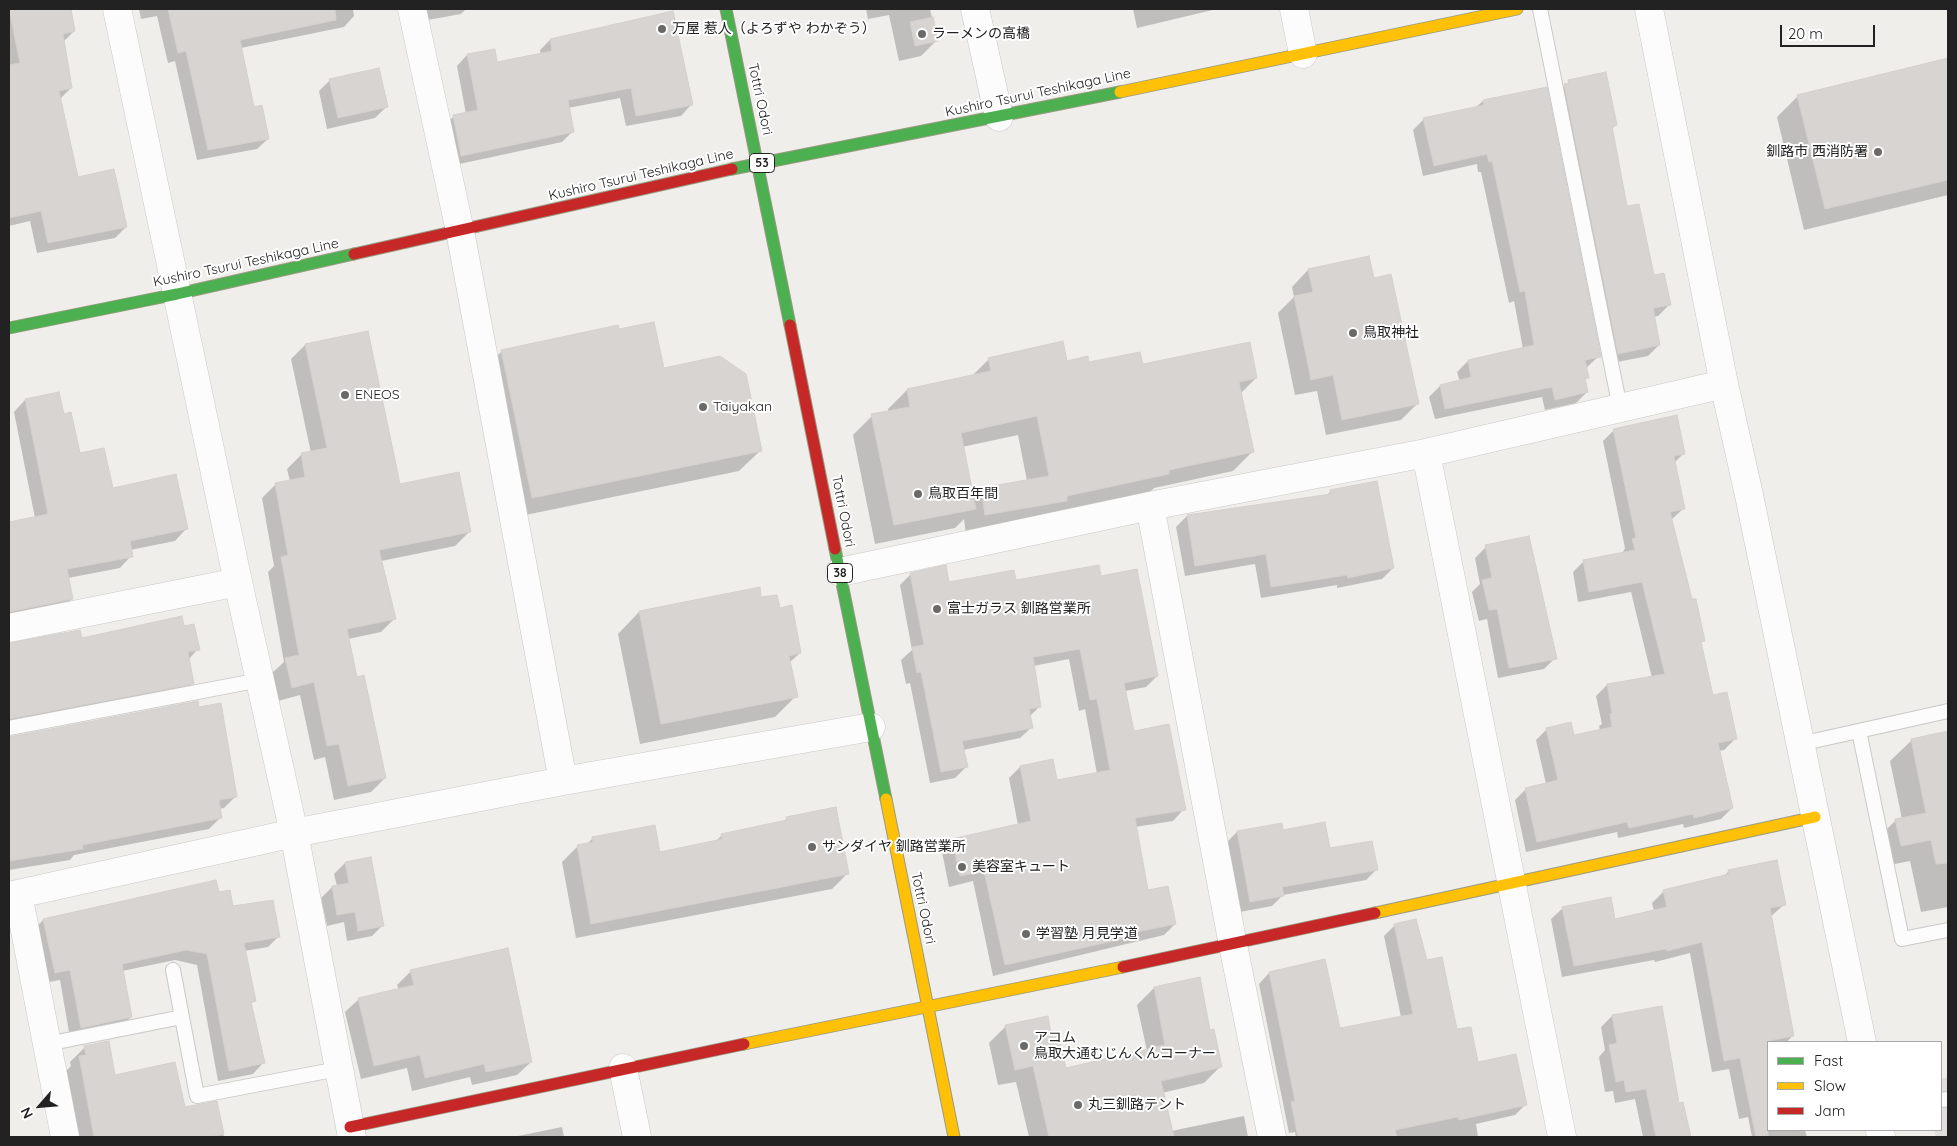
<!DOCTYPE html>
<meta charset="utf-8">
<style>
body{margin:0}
#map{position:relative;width:1957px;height:1146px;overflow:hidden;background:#f0eeeb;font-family:Quicksand,sans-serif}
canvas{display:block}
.frame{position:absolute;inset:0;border:10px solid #222;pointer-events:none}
.legend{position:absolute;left:1767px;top:1041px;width:175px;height:90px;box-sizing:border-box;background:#fff;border:1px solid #a7a7a7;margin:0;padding:6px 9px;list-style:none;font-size:15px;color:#222}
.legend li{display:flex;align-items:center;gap:10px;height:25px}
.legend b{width:25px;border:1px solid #a7a7a7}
.north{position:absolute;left:15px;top:1081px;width:50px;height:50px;-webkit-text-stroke:4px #fff;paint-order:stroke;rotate:243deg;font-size:14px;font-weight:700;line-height:20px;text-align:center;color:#222}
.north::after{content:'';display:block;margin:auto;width:18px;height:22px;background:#222;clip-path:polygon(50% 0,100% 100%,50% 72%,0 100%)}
.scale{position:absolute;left:1780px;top:25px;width:95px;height:22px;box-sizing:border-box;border:2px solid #222;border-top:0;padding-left:6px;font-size:15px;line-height:18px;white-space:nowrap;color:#222;-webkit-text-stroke:4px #fff;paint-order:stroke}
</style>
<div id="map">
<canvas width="1957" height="1146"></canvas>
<div class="frame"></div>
<ul class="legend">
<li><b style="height:6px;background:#4caf50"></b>Fast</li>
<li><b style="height:6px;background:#ffc107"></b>Slow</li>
<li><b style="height:6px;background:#c62828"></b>Jam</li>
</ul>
<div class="north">N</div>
<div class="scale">20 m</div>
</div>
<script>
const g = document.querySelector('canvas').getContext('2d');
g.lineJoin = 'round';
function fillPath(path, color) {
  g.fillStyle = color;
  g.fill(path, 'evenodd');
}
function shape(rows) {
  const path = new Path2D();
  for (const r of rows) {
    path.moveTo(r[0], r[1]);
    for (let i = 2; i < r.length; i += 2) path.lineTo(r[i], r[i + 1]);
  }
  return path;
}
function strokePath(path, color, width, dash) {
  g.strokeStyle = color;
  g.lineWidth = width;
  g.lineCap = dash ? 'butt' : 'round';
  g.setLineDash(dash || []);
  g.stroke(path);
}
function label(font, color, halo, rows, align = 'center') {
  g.font = font + ' Quicksand,"Noto Sans JP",sans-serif';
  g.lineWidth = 4;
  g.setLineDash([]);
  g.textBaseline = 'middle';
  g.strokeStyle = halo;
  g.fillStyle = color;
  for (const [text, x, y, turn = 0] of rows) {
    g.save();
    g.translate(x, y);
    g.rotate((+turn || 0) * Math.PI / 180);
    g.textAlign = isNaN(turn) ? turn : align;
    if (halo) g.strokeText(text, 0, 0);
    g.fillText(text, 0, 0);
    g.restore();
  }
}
fillPath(shape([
 [1948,1077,1948,1137,1936,1137,1934,1130,1941,1130,1941,1079]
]), '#e0dfde');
fillPath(shape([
 [9,9,69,9,74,31,63,42,71,88,60,99,77,179,126,227,115,238,37,253,30,221,9,226],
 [139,9,353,9,354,16,344,27,241,48,253,108,268,139,257,149,197,160,175,61,168,63,157,16,141,19],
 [420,9,466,9,461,14,422,21],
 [866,9,930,9,937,40,921,56,899,61,889,15,868,19],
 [1133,9,1217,9,1137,28],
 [550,40,691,105,681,116,626,126,620,98,568,108,572,132,562,142,450,166,443,127,454,116,466,114,457,66,467,55,494,50,496,63,541,55,540,50],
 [1948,59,1948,195,1804,230,1777,117,1798,96],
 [330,80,386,107,375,118,327,129,319,91],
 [1569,82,1616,125,1611,129,1626,208,1653,277,1669,305,1658,316,1653,317,1659,345,1648,356,1607,364,1554,96],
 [1483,101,1599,356,1586,368,1588,377,1584,381,1587,392,1576,403,1545,410,1542,397,1435,419,1429,397,1440,386,1460,382,1457,372,1468,361,1523,349,1514,301,1509,303,1481,172,1478,172,1477,164,1423,176,1413,130,1424,119,1476,107],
 [1308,270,1373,279,1418,403,1401,420,1326,435,1317,391,1295,395,1278,313,1294,297,1292,287],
 [618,331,761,450,739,471,511,518,481,372,502,351],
 [305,345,399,485,469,532,455,546,381,561,395,618,381,632,348,639,356,678,385,778,371,792,334,800,325,757,314,760,300,695,278,701,272,673,284,662,268,572,274,566,262,498,276,484,290,481,287,469,301,455,311,453,291,359],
 [989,359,1143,366,1256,378,1240,394,1252,452,1233,471,1154,488,1149,493,966,534,964,519,955,528,875,544,853,435,872,416,888,412,888,409,907,390,972,376],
 [1018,435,1027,481,981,489,973,498,962,447],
 [25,400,63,415,79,454,112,489,186,529,175,541,130,550,131,556,120,568,68,578,72,599,60,610,9,621,9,523,35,518,14,412],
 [1614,430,1684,453,1674,463,1683,509,1671,520,1691,601,1704,640,1700,644,1712,696,1735,739,1724,750,1718,751,1732,808,1721,819,1684,828,1683,824,1618,838,1617,832,1526,852,1515,800,1526,789,1546,784,1536,740,1547,729,1573,737,1600,731,1599,726,1602,724,1596,696,1607,685,1652,678,1631,592,1578,602,1573,572,1584,561,1622,554,1625,548,1603,441],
 [1331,491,1393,568,1382,579,1337,588,1337,585,1261,598,1255,564,1185,576,1176,527,1187,516,1326,496],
 [1486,547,1555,658,1544,669,1498,678,1487,619,1479,621,1472,592,1480,584,1475,558],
 [911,574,948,584,1100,578,1157,676,1146,687,1125,691,1133,733,1184,809,1173,821,1135,827,1147,892,1175,924,1164,935,993,976,973,881,949,887,942,852,953,840,1018,825,1009,778,1020,767,1056,782,1097,774,1085,709,1079,711,1069,659,1033,666,1040,706,1029,717,1032,727,1020,738,963,750,966,767,955,778,930,783,910,683,906,684,901,660,912,650,900,585],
 [759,589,760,599,779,609,800,653,789,663,796,696,775,717,640,744,618,634,639,612],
 [183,627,198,649,188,660,193,683,181,695,9,728,9,643,79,631,81,639],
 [1948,733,1948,907,1921,912,1910,861,1880,867,1874,842,1896,820,1902,819,1890,761,1912,740],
 [9,738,11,738,236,796,224,808,219,809,221,817,209,829,74,855,70,860,9,870],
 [787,818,848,873,832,889,576,938,562,862,577,847,586,845,593,838,659,853,716,841,722,835,782,823],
 [1281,824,1282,831,1376,870,1366,880,1283,895,1272,906,1240,912,1227,842,1237,832],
 [345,863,383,925,372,936,347,941,344,922,327,926,321,898,332,887,337,886,334,874],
 [1729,871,1785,904,1770,917,1793,1035,1787,1042,1768,1042,1768,1130,1805,1130,1807,1137,1752,1137,1748,1117,1739,1119,1729,1069,1712,1072,1690,953,1655,962,1654,960,1562,977,1551,919,1563,908,1614,920,1654,911,1652,903,1664,891,1724,876],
 [218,894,232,908,279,936,268,947,244,951,254,1001,250,1005,263,1063,253,1074,218,1081,197,965,175,960,122,971,131,1017,120,1028,70,1038,60,980,44,983,33,931,43,920],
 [1395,925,1426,961,1456,1031,1477,1064,1525,1105,1515,1115,1476,1124,1478,1137,1296,1137,1295,1132,1289,1133,1259,984,1269,973,1339,1029,1401,1017,1384,936],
 [411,971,531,1062,517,1075,472,1085,470,1077,412,1091,407,1068,361,1079,345,1012,359,999,399,990,397,985],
 [1199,979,1209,1032,1221,1066,1204,1083,1162,1093,1171,1131,1244,1116,1248,1137,1029,1137,1016,1082,998,1085,989,1043,1006,1026,1050,1035,1065,1069,1147,1051,1137,1005,1154,988],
 [1612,1016,1678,1104,1682,1103,1689,1137,1643,1137,1635,1099,1615,1103,1613,1091,1605,1092,1599,1057,1605,1050,1601,1027],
 [85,1047,114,1076,184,1108,216,1102,224,1137,77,1137,65,1072,71,1066,70,1062],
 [562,1127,564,1137,513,1137]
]), '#0003');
const building = shape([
 [9,9,71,9,75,31,63,34,72,88,59,91,78,177,114,169,127,227,48,243,41,211,9,218,9,65,20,63,9,9],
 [168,9,335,9,336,20,240,40,254,107,262,105,269,139,208,150,186,51,178,53,168,9],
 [673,11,693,105,636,116,631,88,568,100,574,132,461,156,453,115,478,110,467,54,495,49,497,62,552,51,550,39,673,11],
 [933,17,938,41,915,46,910,22,933,17],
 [1948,58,1948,180,1825,209,1797,95,1948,58],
 [379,68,388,107,338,118,329,79,379,68],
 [1606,72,1617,125,1612,126,1627,206,1639,204,1654,275,1664,273,1671,305,1653,308,1660,345,1618,354,1564,84,1569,83,1568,80,1606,72],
 [1547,87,1601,357,1585,360,1589,378,1585,378,1588,392,1555,400,1552,387,1445,409,1440,385,1471,377,1468,360,1534,345,1525,291,1520,292,1492,161,1489,162,1487,154,1434,166,1423,118,1484,105,1483,100,1547,87],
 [1369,256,1374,278,1391,274,1419,404,1342,420,1333,375,1311,380,1294,296,1313,292,1308,269,1369,256],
 [654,322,664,368,720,356,746,374,762,451,532,498,501,350,618,325,619,329,654,322],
 [368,331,400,484,459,472,471,532,379,550,396,619,347,629,357,677,364,675,386,778,348,786,339,744,327,746,314,682,292,688,285,658,299,655,281,557,288,555,275,483,305,477,301,453,327,448,305,344,368,331],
 [1063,341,1067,361,1088,356,1089,362,1140,352,1143,364,1250,342,1257,378,1239,382,1254,452,1169,470,1169,474,1067,496,1067,501,985,515,981,488,1049,476,1037,416,961,433,976,509,894,525,871,414,910,407,907,389,991,371,988,358,1063,341],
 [59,392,64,414,71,412,80,453,104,448,113,488,176,474,188,529,130,541,133,557,67,569,73,599,9,612,9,522,48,514,25,399,59,392],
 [1677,415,1685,454,1674,456,1685,509,1670,512,1692,599,1696,599,1705,641,1701,642,1713,695,1727,692,1737,739,1718,743,1733,808,1694,818,1693,814,1629,828,1627,822,1537,842,1525,788,1558,780,1546,728,1571,722,1574,735,1612,727,1610,714,1612,713,1607,684,1665,674,1642,582,1589,592,1583,560,1635,550,1632,539,1636,538,1613,429,1677,415],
 [1377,481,1394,568,1348,578,1347,575,1271,587,1266,554,1195,566,1187,515,1331,494,1330,490,1377,481],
 [1529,536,1557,659,1509,668,1497,609,1489,610,1482,580,1492,578,1485,545,1529,536],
 [946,565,949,582,1014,570,1016,580,1099,565,1101,576,1137,569,1158,676,1124,683,1134,731,1169,724,1186,810,1135,818,1148,890,1168,886,1176,924,1122,935,1122,939,1005,965,984,871,960,876,952,839,1031,821,1020,766,1053,759,1057,780,1110,770,1097,699,1090,700,1080,649,1033,657,1041,707,1029,709,1033,728,962,741,968,767,941,772,921,672,917,673,912,647,924,645,910,573,946,565],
 [760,587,761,597,777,595,780,608,792,605,801,653,789,656,798,697,661,724,639,611,760,587],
 [182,616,184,626,194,624,200,650,188,652,194,684,9,719,9,643,80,630,82,638,182,616],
 [198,701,199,707,221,703,237,797,219,800,222,818,82,845,83,849,9,861,9,737,198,701],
 [1948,731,1948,863,1936,864,1931,840,1901,846,1895,819,1926,813,1911,739,1948,731],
 [836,807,849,874,591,924,577,845,593,842,592,837,655,825,660,852,722,839,721,834,787,820,786,817,836,807],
 [1325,822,1330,848,1372,841,1378,870,1282,887,1284,896,1250,902,1237,831,1282,823,1283,830,1325,822],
 [371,857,384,926,358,931,355,912,337,915,332,886,349,883,345,862,371,857],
 [1777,860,1786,905,1770,908,1794,1036,1768,1041,1768,1136,1756,1137,1740,1058,1724,1061,1702,942,1667,951,1666,949,1574,966,1562,907,1611,897,1615,919,1667,907,1663,890,1729,874,1728,870,1777,860],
 [216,880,219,892,230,890,233,906,273,900,280,937,244,943,256,1001,251,1002,265,1063,229,1071,207,954,186,950,122,964,132,1017,81,1028,70,970,55,973,43,919,216,880],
 [1416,919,1427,960,1442,957,1457,1029,1471,1027,1478,1062,1516,1054,1527,1105,1459,1120,1458,1117,1395,1130,1397,1137,1298,1137,1291,1102,1295,1101,1269,972,1325,959,1340,1028,1413,1014,1394,924,1416,919],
 [508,948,532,1062,486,1072,484,1064,425,1078,420,1055,374,1066,358,998,414,985,410,970,508,948],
 [1200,977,1210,1030,1214,1029,1222,1067,1161,1081,1174,1137,1049,1137,1033,1066,1015,1070,1005,1025,1048,1016,1051,1034,1058,1033,1066,1068,1165,1045,1154,987,1200,977],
 [1662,1006,1679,1103,1683,1102,1691,1137,1656,1137,1646,1089,1626,1092,1624,1080,1616,1082,1609,1045,1617,1043,1612,1015,1662,1006],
 [109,1041,115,1075,175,1062,185,1107,217,1101,224,1134,208,1137,94,1137,79,1056,86,1055,84,1046,109,1041]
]);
fillPath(building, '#d7d4d2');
strokePath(building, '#d3d0cc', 1);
const lane = shape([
 [1540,9,1620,408],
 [9,728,260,680],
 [1859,731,1902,939,1948,930],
 [1800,744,1948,711],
 [173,970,197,1096,338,1069],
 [47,1044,182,1017],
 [1941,1100,1948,1099]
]);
const street = shape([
 [117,9,238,582,294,833,352,1137],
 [412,9,460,231,563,781],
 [975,9,999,117],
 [1294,9,1303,54],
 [1649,9,1724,384,1749,495,1862,1042],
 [1426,453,1562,1137],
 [1150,506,1233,945,1272,1137],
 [840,572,1150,506,1426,453,1724,384],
 [9,628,238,582],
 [18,894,65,1137],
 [9,896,294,833,563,781,871,727],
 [623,1068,637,1137],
 [1880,1130,1881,1137]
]);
const fast = shape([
 [726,9,790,325],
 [732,169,1120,92],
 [9,328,177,294,354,254],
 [835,549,886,799]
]);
const slow = shape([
 [1120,92,1517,9],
 [886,799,954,1137],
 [1375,913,1815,817],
 [744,1044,1123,967]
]);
const jam = shape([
 [354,254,732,169],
 [790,325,835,549],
 [1123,967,1375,913],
 [350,1127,744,1044]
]);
strokePath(lane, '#c9c8c7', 16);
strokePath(street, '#c9c8c7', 29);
strokePath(fast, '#999a82', 13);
strokePath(slow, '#999a82', 13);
strokePath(jam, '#999a82', 13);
strokePath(lane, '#fdfcfc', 14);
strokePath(street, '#fdfcfc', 28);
strokePath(fast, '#4caf50', 11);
strokePath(slow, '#ffc107', 11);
strokePath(jam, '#c62828', 11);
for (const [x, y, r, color] of [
 [662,29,5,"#6a6968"],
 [922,34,5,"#6a6968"],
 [1878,152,5,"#6a6968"],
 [1353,333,5,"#6a6968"],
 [345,395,5,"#6a6968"],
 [703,407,5,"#6a6968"],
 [918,494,5,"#6a6968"],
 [937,609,5,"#6a6968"],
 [812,847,5,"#6a6968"],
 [962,867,5,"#6a6968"],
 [1026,934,5,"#6a6968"],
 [1024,1046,5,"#6a6968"],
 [1078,1105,5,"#6a6968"]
]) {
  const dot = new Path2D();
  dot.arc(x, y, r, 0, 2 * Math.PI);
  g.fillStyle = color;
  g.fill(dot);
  strokePath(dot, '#fff', 2);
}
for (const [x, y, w] of [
 [762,163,25],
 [840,573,25]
]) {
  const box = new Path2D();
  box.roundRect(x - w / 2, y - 9.5, w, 19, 4);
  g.fillStyle = '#fff';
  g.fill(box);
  strokePath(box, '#222', 1);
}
label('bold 12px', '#222', null, [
 ["53",762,163],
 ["38",840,573]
]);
label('14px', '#222', '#fff', [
 ["万屋 惹人（よろずや わかぞう）",672,29],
 ["ラーメンの高橋",932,34],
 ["釧路市 西消防署",1868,152,"right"],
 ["鳥取神社",1363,333],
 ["ENEOS",355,395],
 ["Taiyakan",713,407],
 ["鳥取百年間",928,494],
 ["富士ガラス 釧路営業所",947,609],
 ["サンダイヤ 釧路営業所",822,847],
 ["美容室キュート",972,867],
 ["学習塾 月見学道",1036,934],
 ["アコム",1034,1038],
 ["鳥取大通むじんくんコーナー",1034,1054],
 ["丸三釧路テント",1088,1105]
], 'left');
label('14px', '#222', '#fff', [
 ["Kushiro Tsurui Teshikaga Line",1038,93,-12],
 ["Tottri Odori",760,99,78],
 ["Kushiro Tsurui Teshikaga Line",641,175,-13],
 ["Kushiro Tsurui Teshikaga Line",246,263,-12],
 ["Tottri Odori",843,511,79],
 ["Tottri Odori",923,908,78]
]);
</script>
